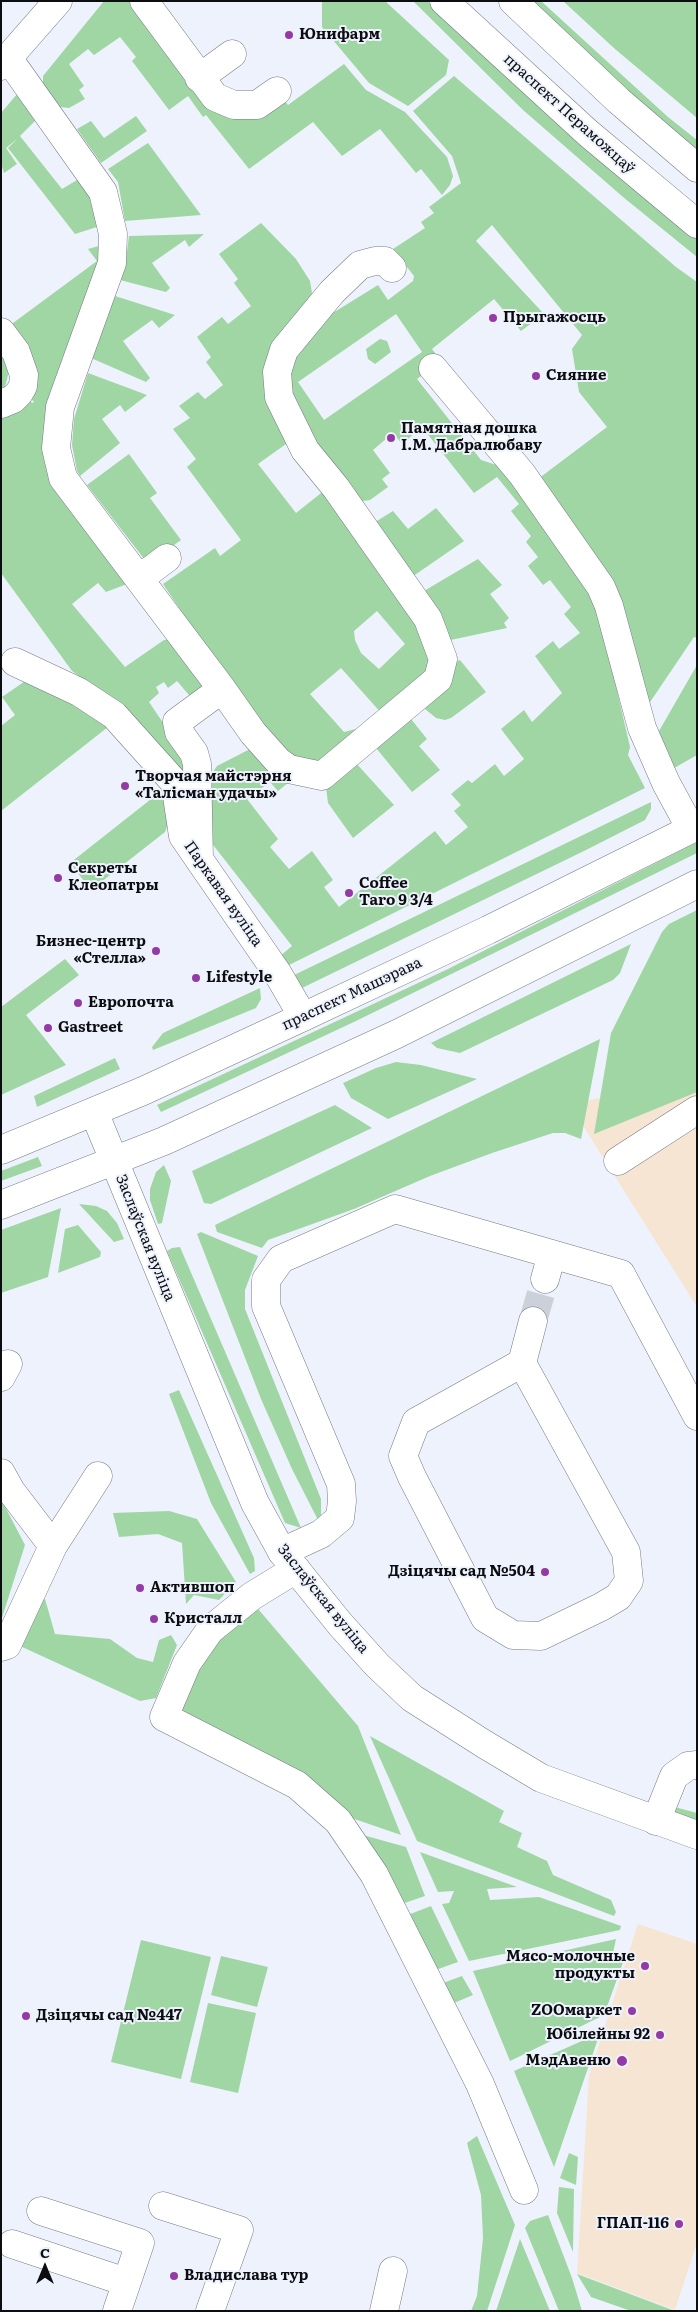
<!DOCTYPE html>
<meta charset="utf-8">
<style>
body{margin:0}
#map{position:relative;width:698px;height:2312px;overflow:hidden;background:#eef2fc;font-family:Literata,serif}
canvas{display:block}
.frame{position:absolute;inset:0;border:2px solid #0c0d10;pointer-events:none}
.north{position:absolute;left:20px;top:2242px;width:50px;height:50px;-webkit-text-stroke:4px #eef2fc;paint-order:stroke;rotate:0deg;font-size:14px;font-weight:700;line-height:20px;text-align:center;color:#0c0d10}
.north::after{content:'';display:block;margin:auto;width:18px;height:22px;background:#0c0d10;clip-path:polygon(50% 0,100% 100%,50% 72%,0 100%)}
</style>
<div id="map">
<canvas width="698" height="2312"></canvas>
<div class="frame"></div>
<div class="north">С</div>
</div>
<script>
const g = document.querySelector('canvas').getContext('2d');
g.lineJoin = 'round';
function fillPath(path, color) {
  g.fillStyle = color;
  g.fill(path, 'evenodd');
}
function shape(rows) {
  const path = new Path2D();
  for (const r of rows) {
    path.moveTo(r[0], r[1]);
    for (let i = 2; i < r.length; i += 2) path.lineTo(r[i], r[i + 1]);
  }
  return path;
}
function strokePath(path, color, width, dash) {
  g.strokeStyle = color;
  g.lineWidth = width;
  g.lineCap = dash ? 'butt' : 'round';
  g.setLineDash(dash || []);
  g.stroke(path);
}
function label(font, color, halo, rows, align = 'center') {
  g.font = font + ' Literata,serif';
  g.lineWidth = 4;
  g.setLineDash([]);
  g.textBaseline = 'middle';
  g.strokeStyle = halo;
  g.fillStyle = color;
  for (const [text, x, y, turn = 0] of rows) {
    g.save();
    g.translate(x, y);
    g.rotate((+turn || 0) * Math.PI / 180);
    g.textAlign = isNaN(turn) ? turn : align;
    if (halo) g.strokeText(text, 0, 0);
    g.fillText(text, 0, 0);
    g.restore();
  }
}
fillPath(shape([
 [697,1074,697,1307,570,1105],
 [638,1924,697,1944,697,2243,675,2310,577,2273,589,2075]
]), '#f7e5d4');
fillPath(shape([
 [104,1,140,1,212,98,279,93,288,105,344,64,366,90,405,112,447,157,453,176,450,185,442,195,421,169,416,173,380,129,342,156,313,122,249,169,206,115,203,117,188,96,169,110,132,61,136,57,120,37,94,55,88,49,69,64,84,86,79,90,85,99,69,108,60,107,43,85,43,76],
 [322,1,385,1,449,60,446,75,408,106,369,83,322,27],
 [413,1,427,1,440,10,637,190,697,239,697,257,623,197,523,110],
 [528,1,541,1,668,117,697,140,697,151,662,123],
 [563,1,697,1,697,118,615,49],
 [454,76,676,267,697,282,697,638,694,637,642,714,612,598,538,479,607,427,579,392,572,349,582,335,492,225,476,241,544,314,521,331,494,299,432,349,441,361,417,379,481,460,512,470,591,591,600,617,630,747,628,755,645,788,279,970,274,961,292,946,203,832,210,776,217,766,252,748,294,778,278,791,270,782,247,799,278,839,270,847,289,869,312,851,333,880,324,887,339,907,435,831,446,845,468,827,454,811,461,805,451,794,468,780,472,783,495,764,504,776,524,759,501,729,524,710,532,722,562,693,535,656,553,641,559,649,580,633,564,614,571,607,550,580,543,585,528,566,538,557,526,542,531,536,511,511,519,504,497,477,474,493,422,427,402,444,393,433,373,450,390,473,382,479,388,487,370,500,356,502,301,435,282,373,328,316,378,285,388,300,413,281,414,276,393,249,425,228,421,222,434,213,429,207,461,183,452,156,413,111],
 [396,314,422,352,324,420,298,382],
 [18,93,36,120,20,136,62,189,82,177,103,225,75,234,8,148,17,139,6,148,17,164,4,173,1,163,1,113],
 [136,116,147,131,101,163,77,129,91,121,104,138],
 [148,143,201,215,125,221,118,182,108,169],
 [261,223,296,259,310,281,312,293,305,307,271,351,293,439,258,464,296,513,330,486,438,660,383,715,341,668,310,694,344,732,360,728,326,763,292,762,239,697,163,584,215,548,220,556,241,540,187,467,196,459,173,429,190,418,179,406,198,392,205,399,223,385,206,362,211,357,197,337,222,317,228,324,251,306,234,283,238,279,219,254],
 [377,611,405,644,379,669,361,653,355,640,354,631],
 [204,234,189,247,185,240,152,263,170,288,166,292,120,280,125,266,129,236],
 [106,244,51,448,127,584,106,592,98,583,72,604,125,667,164,640,171,639,200,673,203,687,194,701,177,681,168,688,164,682,156,687,159,693,149,702,189,761,183,780,142,725,120,705,72,671,1,573,1,413,26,396,32,403,34,402,28,395,9,326,97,261,88,249],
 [115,296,175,315,159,328,152,320,123,341,150,378,146,382,91,358],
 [380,339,387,341,391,352,375,364,368,359,366,349],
 [1,355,7,362,8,375,5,387,1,392],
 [88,373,147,395,125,412,120,405,102,419,120,443,80,476,77,471,72,445,74,419],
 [129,454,157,493,150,498,181,540,148,564,87,485],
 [436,508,464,541,409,579,372,524,393,511,408,529],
 [478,559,502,585,490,594,509,618,504,623,507,628,446,641,424,591],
 [460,660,486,692,451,718,445,720,436,718,419,704,455,662],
 [697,665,697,755,669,771,660,752,659,731],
 [31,677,108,727,1,811,1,726,15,715,2,697],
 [407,714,427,739,419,746,440,770,412,792,372,743],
 [356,763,394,805,353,838,328,803,326,787],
 [160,792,163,798,168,824,165,832,91,890,70,863],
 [651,802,651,809,645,820,586,850,302,988,288,978],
 [697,842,697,853,356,1021,161,1112,157,1105,448,969],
 [697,910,697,1092,594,1134,611,1033,662,932,669,924],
 [631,944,620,973,613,980,460,1053,437,1048,431,1043],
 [65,959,79,975,26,1015,66,1065,1,1095,1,1007],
 [260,988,261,999,256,1008,153,1050,152,1047,163,1033],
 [600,1039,581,1139,565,1133,553,1133,492,1153,430,1176,354,1209,268,1240,262,1248,217,1232,215,1225],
 [115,1058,120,1069,37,1107,34,1096],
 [396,1062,421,1065,477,1079,388,1119,351,1098,343,1083,376,1068],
 [335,1105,372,1128,211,1204,204,1203,192,1171],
 [38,1157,42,1166,1,1181,1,1171],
 [164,1165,171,1181,162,1223,158,1224,150,1200,150,1189,156,1172],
 [79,1204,96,1206,107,1211,117,1223,124,1239,114,1242],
 [61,1208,48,1277,1,1293,1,1230],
 [78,1225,101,1252,100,1257,58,1273,65,1229],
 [201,1232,258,1256,245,1290,245,1309,321,1499,321,1515,318,1520,292,1469,261,1399,197,1234],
 [180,1247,301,1528,285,1523,167,1251,172,1248],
 [179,1390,254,1558,255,1571,250,1574,211,1503,169,1394],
 [1,1499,25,1545,1,1621],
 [169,1511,197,1519,236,1582,219,1600,194,1595,186,1604,182,1543,158,1534,119,1537,113,1513],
 [45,1599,55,1634,110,1639,137,1658,153,1662,159,1640,171,1635,177,1645,156,1698,140,1701,20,1646,33,1600],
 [253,1603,358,1726,401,1835,337,1813,170,1716,191,1667],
 [370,1736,504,1811,499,1822,522,1833,517,1847,547,1861,553,1875,611,1900,616,1912,614,1916,417,1841],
 [671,1806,697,1813,697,1827,676,1818],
 [352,1832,406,1847,425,1896,396,1906],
 [420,1852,517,1887,487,1889,490,1900,539,1897,621,1926,620,1930,469,1961,442,1904,449,1903,454,1891,438,1892],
 [431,1906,458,1962,427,1973,400,1918],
 [616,1939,613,1953,625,1957,604,2015,510,2061,473,1971],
 [141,1940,211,1957,181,2079,111,2062],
 [221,1956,268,1967,257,2007,211,1995],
 [462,1976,473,1995,454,2003,435,1986],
 [208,2003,256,2013,238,2093,190,2082],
 [600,2033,554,2167,514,2071],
 [477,2136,515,2225,487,2311,471,2311,477,2296,483,2238,481,2195,467,2143],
 [569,2153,578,2157,576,2185,560,2178],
 [559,2187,574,2189,573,2252,557,2213],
 [548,2215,572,2278,582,2311,559,2311,525,2228,530,2221],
 [520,2239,550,2311,496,2311],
 [577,2274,675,2311,631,2311,591,2297]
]), '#9fd6a4');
strokePath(shape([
 [533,1321,545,1279]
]), '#ccd0d9', 28, [28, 14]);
const minor = shape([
 [144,1,215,97,234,105,257,105,277,91],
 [8,58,103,192,113,234,112,263,60,407,56,448,63,478,222,689,177,722,179,732,194,753,197,764,199,859],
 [1,66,58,1],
 [199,78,232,54],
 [1,332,16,352,24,375,23,386,19,393,13,399,1,404],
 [433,368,522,474,601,587,609,606,642,728,666,783,691,829],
 [139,579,167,558],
 [15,662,79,692,114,715,175,783,183,836,278,974,303,1017],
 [222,689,253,733,278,761,289,769,322,776,438,679,443,659,428,619,336,488,305,450,279,397,277,372,284,350,332,292,360,265,375,261,385,261,392,268],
 [618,1161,697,1110],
 [545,1279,552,1254],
 [522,1363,416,1422,403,1456,412,1477,485,1618,513,1635,541,1636,601,1607,618,1597,629,1581,626,1552,522,1363,533,1321],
 [1,1377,8,1364],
 [1,1473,11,1491,53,1546],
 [282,1552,321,1534,340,1518,342,1501,341,1484,266,1306,266,1280,281,1259,395,1209,621,1274,697,1416],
 [296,1569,252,1596,210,1630,187,1663,164,1717,297,1785,338,1821,374,1874,480,2084,524,2190],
 [1,1647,7,1645,53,1546,98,1476],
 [656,1821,674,1776,688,1766,697,1765],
 [163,2206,239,2230,210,2311],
 [41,2211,140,2243,117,2311],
 [12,2244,126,2282],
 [384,2311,393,2271]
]);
const major = shape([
 [444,1,588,133,697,224],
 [513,1,619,101,697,168],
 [94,1112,255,1503,282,1552,340,1624,377,1665,412,1698,484,1744,541,1778,697,1835],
 [1,1150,143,1091,303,1017,488,930,697,826],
 [1,1205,164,1141,397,1034,697,884]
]);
strokePath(minor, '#767a82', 29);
strokePath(major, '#767a82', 29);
strokePath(minor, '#fff', 28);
strokePath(major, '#fff', 28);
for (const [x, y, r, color] of [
 [289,35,5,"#943aa5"],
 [493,318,5,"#943aa5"],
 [536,376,5,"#943aa5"],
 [391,438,5,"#943aa5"],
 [125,786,5,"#943aa5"],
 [58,878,5,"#943aa5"],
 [349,893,5,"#943aa5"],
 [156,951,5,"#943aa5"],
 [196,978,5,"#943aa5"],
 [78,1003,5,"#943aa5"],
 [48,1028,5,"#943aa5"],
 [545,1572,5,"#943aa5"],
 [140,1588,5,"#943aa5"],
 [154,1619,5,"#943aa5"],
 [645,1966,5,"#943aa5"],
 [632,2011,5,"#943aa5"],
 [26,2016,5,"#943aa5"],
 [660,2035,5,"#943aa5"],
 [622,2061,6,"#943aa5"],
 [679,2224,5,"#943aa5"],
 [174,2276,5,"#943aa5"]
]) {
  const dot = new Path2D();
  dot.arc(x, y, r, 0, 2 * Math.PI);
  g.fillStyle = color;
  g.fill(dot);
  strokePath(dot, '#eef2fc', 2);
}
label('bold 15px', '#0c0d10', '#eef2fc', [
 ["Юнифарм",299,35],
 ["Прыгажосць",503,318],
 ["Сияние",546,376],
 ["Памятная дошка",401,429],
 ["І.М. Дабралюбаву",401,446],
 ["Творчая майстэрня",135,777],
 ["«Талісман удачы»",135,794],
 ["Секреты",68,869],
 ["Клеопатры",68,886],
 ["Coffee",359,884],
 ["Taro 9 3/4",359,901],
 ["Бизнес-центр",146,942,"right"],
 ["«Стелла»",146,959,"right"],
 ["Lifestyle",206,978],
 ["Европочта",88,1003],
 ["Gastreet",58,1028],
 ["Дзіцячы сад №504",535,1572,"right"],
 ["Актившоп",150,1588],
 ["Кристалл",164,1619],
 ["Мясо-молочные",635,1957,"right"],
 ["продукты",635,1974,"right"],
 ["ZOOмаркет",622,2011,"right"],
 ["Дзіцячы сад №447",36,2016],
 ["Юбілейны 92",650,2035,"right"],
 ["МэдАвеню",611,2061,"right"],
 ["ГПАП-116",669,2224,"right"],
 ["Владислава тур",184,2276]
], 'left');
label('15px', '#0c0d10', '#eef2fc', [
 ["праспект Пераможцаў",569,114,42],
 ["Паркавая вуліца",223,894,55],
 ["праспект Машэрава",352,994,-25],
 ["Заслаўская вуліца",145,1238,68],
 ["Заслаўская вуліца",323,1599,51]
]);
</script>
